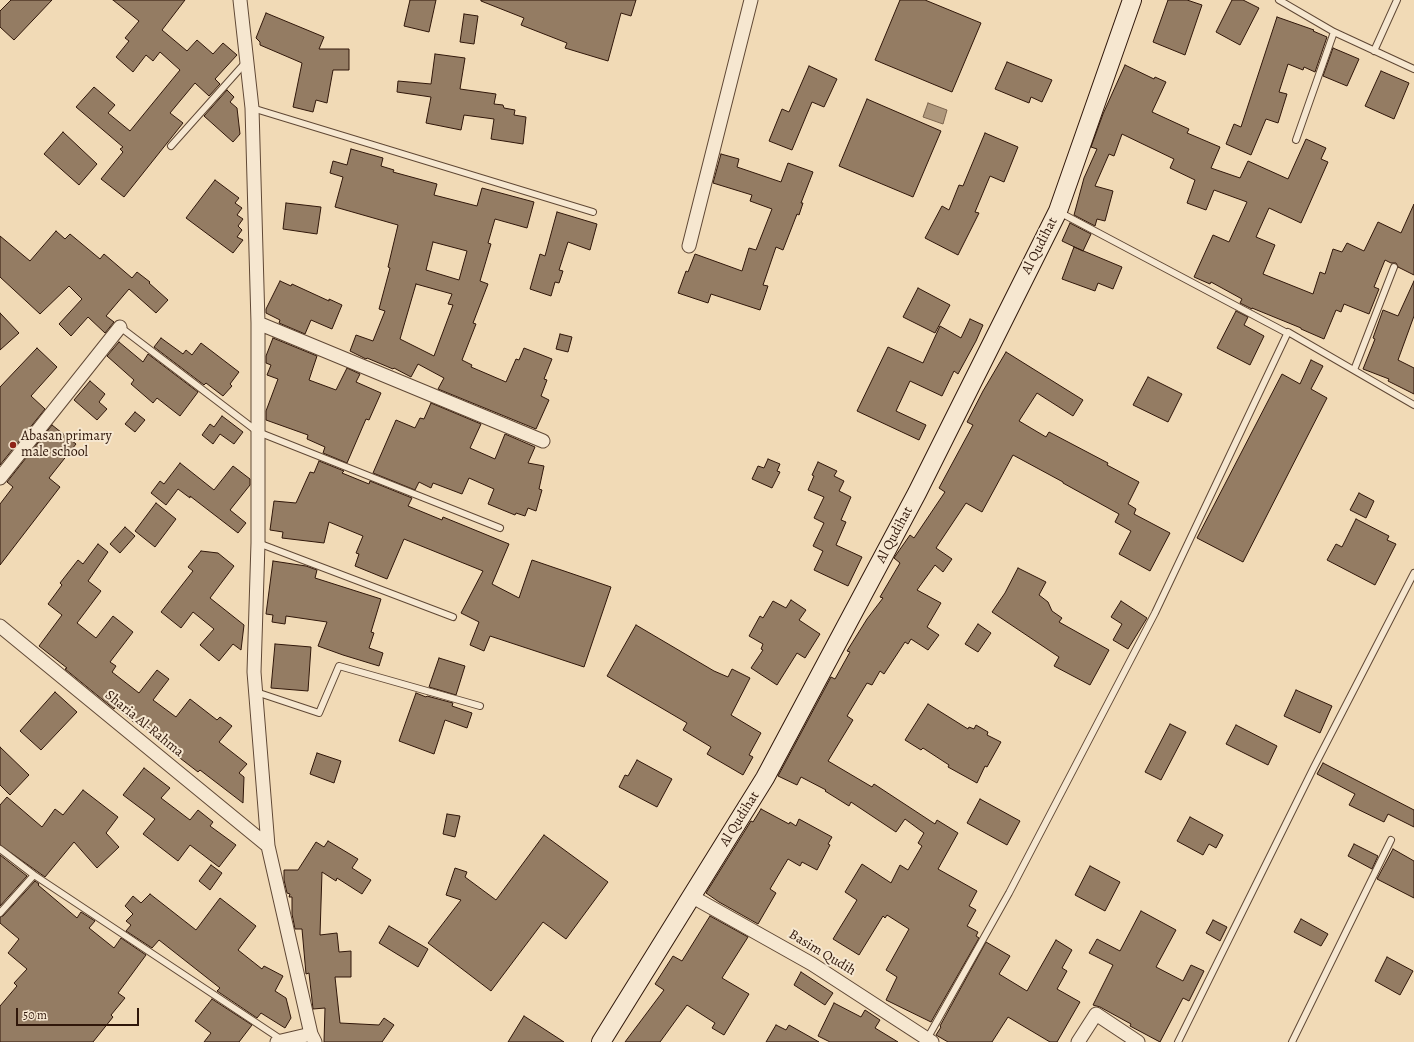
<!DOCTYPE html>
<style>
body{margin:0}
#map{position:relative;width:1414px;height:1042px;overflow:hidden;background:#f1dab6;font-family:Alegreya,serif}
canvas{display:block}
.scale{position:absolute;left:16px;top:1008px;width:123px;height:18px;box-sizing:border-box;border:2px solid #30170a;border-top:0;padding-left:5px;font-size:12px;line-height:14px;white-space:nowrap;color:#30170a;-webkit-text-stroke:3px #f6e7d0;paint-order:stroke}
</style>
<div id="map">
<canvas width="1414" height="1042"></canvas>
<div class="scale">50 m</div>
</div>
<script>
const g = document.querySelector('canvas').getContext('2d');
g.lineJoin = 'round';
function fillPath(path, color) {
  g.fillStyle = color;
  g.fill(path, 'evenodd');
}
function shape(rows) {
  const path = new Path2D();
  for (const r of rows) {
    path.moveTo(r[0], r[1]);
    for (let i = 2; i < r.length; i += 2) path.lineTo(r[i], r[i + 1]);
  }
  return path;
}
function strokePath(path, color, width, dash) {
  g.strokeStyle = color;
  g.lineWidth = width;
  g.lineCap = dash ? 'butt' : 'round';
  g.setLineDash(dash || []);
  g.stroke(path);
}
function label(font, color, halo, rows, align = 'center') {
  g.font = font + ' Alegreya,serif';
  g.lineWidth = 4;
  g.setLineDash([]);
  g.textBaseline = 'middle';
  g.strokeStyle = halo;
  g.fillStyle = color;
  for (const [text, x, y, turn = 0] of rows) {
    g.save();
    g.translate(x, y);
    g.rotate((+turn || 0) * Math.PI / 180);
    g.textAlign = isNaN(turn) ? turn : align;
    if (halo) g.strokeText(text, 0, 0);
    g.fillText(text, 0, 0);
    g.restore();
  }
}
const water = shape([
 [928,103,947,110,943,124,923,117,928,103]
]);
fillPath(water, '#af987c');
strokePath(water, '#7c644e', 1);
const building = shape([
 [11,0,52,0,14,40,0,27,0,11,11,0],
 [113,0,185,0,162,30,187,51,197,40,213,54,223,43,237,55,215,79,220,84,209,96,195,83,170,113,183,123,124,197,101,179,123,152,120,149,123,147,76,107,94,87,115,105,108,113,130,131,180,70,160,52,153,61,146,55,133,72,116,57,129,41,125,38,139,21,113,0],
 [410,0,436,0,429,32,404,26,410,0],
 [481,0,636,0,631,16,621,13,608,61,565,48,567,43,521,25,524,18,481,1,481,0],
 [900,0,925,0,981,23,952,92,875,60,900,0],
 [1168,0,1187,0,1202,5,1185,55,1153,42,1168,0],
 [1232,0,1243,0,1259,8,1240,45,1216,32,1232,0],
 [266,13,324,37,319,49,349,49,349,70,333,70,327,103,316,100,313,112,293,107,302,63,260,45,260,42,256,38,266,13],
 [464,14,478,16,474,44,460,42,464,14],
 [1277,17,1314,30,1313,31,1327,37,1315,72,1304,67,1303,70,1288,64,1279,92,1287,94,1278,123,1266,119,1251,155,1226,144,1234,124,1241,127,1277,17],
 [1333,48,1359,59,1347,86,1323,76,1333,48],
 [435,54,465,58,460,89,496,94,494,104,503,105,504,108,515,110,514,115,526,117,523,144,491,139,494,119,464,115,461,130,426,123,431,97,397,92,398,81,431,84,435,54],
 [1007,62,1052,80,1042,102,1031,97,1029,103,995,89,1007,62],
 [1125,65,1154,79,1155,77,1166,82,1152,112,1189,129,1187,133,1220,147,1211,168,1240,178,1248,161,1288,179,1306,139,1326,148,1321,159,1328,162,1301,223,1269,208,1256,237,1275,245,1263,274,1313,294,1320,272,1325,274,1333,249,1342,252,1347,243,1364,251,1378,222,1401,233,1414,204,1414,275,1398,267,1396,263,1391,263,1385,260,1374,287,1379,289,1369,314,1344,304,1341,312,1336,310,1324,339,1301,329,1301,328,1252,308,1252,309,1240,303,1242,299,1211,282,1210,284,1194,277,1213,235,1229,242,1247,202,1214,190,1206,210,1187,203,1195,180,1170,168,1174,159,1122,134,1114,156,1109,154,1095,186,1113,191,1105,221,1097,219,1095,226,1074,215,1084,178,1097,149,1091,147,1103,114,1125,65],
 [809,66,837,79,824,107,812,102,792,150,769,141,782,109,789,112,809,66],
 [1381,71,1409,83,1394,119,1365,106,1381,71],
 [227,90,234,97,230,102,237,108,240,134,233,142,204,116,227,90],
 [867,99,941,131,913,197,839,166,867,99],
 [63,132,97,164,79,185,44,154,63,132],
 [985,133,1018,147,1004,182,990,176,975,212,979,213,958,255,925,238,942,206,949,210,959,185,963,186,985,133],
 [351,149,383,158,381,166,394,170,393,172,437,184,434,195,477,206,482,188,534,202,527,228,495,219,488,243,491,244,480,281,488,284,473,323,476,324,462,360,472,365,471,367,506,382,516,359,519,360,524,348,552,359,544,379,547,380,541,396,549,400,536,429,438,389,444,378,418,364,411,377,394,368,393,369,367,358,366,359,350,351,356,335,373,341,385,311,379,309,390,268,388,267,398,225,335,207,343,177,330,173,333,161,347,165,351,149],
 [433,242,467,251,459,280,426,270,433,242],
 [416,284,452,294,448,304,453,305,434,356,400,339,416,284],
 [721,154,739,159,737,167,781,182,788,163,813,172,801,203,803,203,799,215,797,214,783,250,776,247,763,285,768,286,760,310,711,294,708,303,678,293,686,271,688,272,695,254,742,271,749,248,756,250,772,209,750,201,752,195,713,183,721,154],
 [215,180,239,198,235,203,242,208,237,215,243,219,238,226,242,230,237,237,243,240,233,253,186,218,215,180],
 [286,203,321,207,317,234,283,229,286,203],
 [557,212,597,224,590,250,568,242,559,270,563,271,559,283,555,282,551,296,530,289,540,254,545,256,557,212],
 [1070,223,1091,234,1083,251,1062,241,1070,223],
 [56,231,65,239,70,234,100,259,104,254,132,278,137,272,150,282,149,283,168,300,156,313,129,289,106,316,114,322,105,333,88,317,71,336,59,324,82,299,69,286,40,314,0,277,0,236,30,261,56,231],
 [1074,247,1122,267,1113,289,1098,283,1095,291,1062,279,1074,247],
 [280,281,291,286,292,284,329,301,329,299,342,305,332,329,311,320,305,334,279,323,280,320,266,313,266,309,280,281],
 [1414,281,1414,316,1398,360,1414,368,1414,394,1388,381,1389,379,1363,369,1375,339,1373,338,1383,310,1398,316,1414,281],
 [918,288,950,305,935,333,903,317,918,288],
 [1236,311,1248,317,1244,325,1264,336,1250,365,1217,348,1236,311],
 [0,313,19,333,0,350,0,313],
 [970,319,983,325,976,341,958,374,954,371,942,396,910,381,896,411,926,425,919,440,857,411,888,347,923,363,940,326,961,338,970,319],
 [560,334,572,337,568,352,556,349,560,334],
 [161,338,183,354,186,350,192,355,201,343,239,372,230,384,232,386,223,396,206,383,204,385,154,347,161,338],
 [273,338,317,356,309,380,336,390,347,368,360,374,356,382,381,393,369,420,366,419,347,463,323,453,325,447,307,439,308,435,266,420,266,411,278,379,267,375,271,365,266,363,266,356,273,338],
 [119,342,143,362,148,354,198,392,180,416,157,398,153,403,131,384,134,380,107,356,119,342],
 [37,348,57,367,31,396,45,409,0,465,0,387,37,348],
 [1006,352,1083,400,1073,416,1037,393,1019,421,1046,437,1049,432,1108,463,1107,465,1139,482,1128,504,1136,509,1134,514,1170,533,1150,571,1119,554,1131,531,1115,522,1119,514,1063,483,1063,482,1013,455,982,512,966,503,936,548,952,559,943,572,935,565,917,590,941,603,927,627,939,635,928,650,911,639,908,644,905,642,884,674,880,671,872,685,867,683,847,716,853,720,828,761,872,787,874,784,935,824,937,820,958,833,938,869,977,891,969,906,976,910,967,926,978,932,976,936,979,938,931,1022,886,1000,897,977,886,970,909,929,887,915,885,918,883,916,859,955,833,939,857,900,845,892,862,864,891,883,900,865,908,870,922,846,918,843,924,833,905,819,896,832,851,802,849,806,825,791,826,790,801,777,797,785,778,776,831,677,835,679,850,652,847,651,867,619,883,598,880,597,900,563,894,558,896,555,910,535,914,538,945,492,939,488,973,425,967,422,983,391,1006,352],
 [1311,360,1323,366,1311,389,1327,398,1243,562,1197,538,1282,374,1300,384,1311,360],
 [1148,377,1182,394,1168,422,1133,405,1148,377],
 [90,381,105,394,99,402,107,409,97,420,74,400,90,381],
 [431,403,481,424,470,448,495,459,505,434,535,447,528,463,544,466,539,489,542,490,536,511,528,508,525,516,516,513,515,515,488,504,494,489,469,478,462,494,433,483,431,488,419,482,415,490,373,473,396,420,415,428,420,418,424,419,431,403],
 [135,412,145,420,135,432,125,424,135,412],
 [222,416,243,432,234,444,220,434,213,444,202,435,210,424,214,427,222,416],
 [52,425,76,444,49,478,60,487,0,565,0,504,13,487,7,482,52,425],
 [768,459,780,464,777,471,780,472,772,488,752,479,758,466,764,468,768,459],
 [319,461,344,471,342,473,369,484,370,481,412,498,408,506,442,520,443,517,509,544,492,584,519,598,532,560,611,587,584,667,490,636,484,651,470,645,479,622,461,613,483,571,404,539,387,579,355,566,359,554,356,553,363,536,329,522,324,543,282,538,283,532,270,530,274,501,296,503,310,472,314,473,319,461],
 [818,462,837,471,834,476,844,481,839,491,851,497,841,520,846,522,836,545,862,557,848,586,814,570,823,551,813,546,824,523,814,518,824,497,808,490,814,476,812,475,818,462],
 [180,463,214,490,233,466,250,479,250,485,230,510,246,523,238,533,190,496,190,498,178,489,166,505,151,493,160,481,164,484,180,463],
 [1359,493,1374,501,1366,518,1350,510,1359,493],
 [156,503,176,519,155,547,135,531,156,503],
 [1356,519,1389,536,1387,540,1396,544,1375,585,1327,560,1336,544,1342,547,1356,519],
 [125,527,135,536,120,553,110,544,125,527],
 [98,544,108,552,88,581,101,591,77,623,96,638,113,616,133,632,110,662,116,666,112,672,139,693,157,670,169,679,153,700,176,717,190,699,217,720,220,717,232,726,219,742,247,764,239,773,244,777,243,803,200,770,198,772,167,748,169,746,136,721,135,723,115,707,114,709,65,669,67,668,39,646,62,615,48,604,62,585,60,583,78,560,83,564,98,544],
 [201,551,218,553,234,566,210,598,244,625,241,650,233,644,219,661,200,645,214,629,193,612,181,628,161,612,193,571,188,567,201,551],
 [273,561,306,566,317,570,315,578,381,599,371,632,374,633,369,648,383,653,379,666,343,655,318,646,327,622,286,616,285,624,272,622,273,615,266,614,273,561],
 [1018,568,1046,582,1039,595,1048,602,1052,611,1062,618,1059,622,1109,650,1090,685,1054,666,1059,657,992,612,1005,593,1018,568],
 [791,600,806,610,799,620,820,634,805,658,797,653,777,685,751,668,763,650,761,649,763,644,749,636,760,616,763,618,773,601,786,608,791,600],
 [1121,601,1147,618,1128,649,1113,640,1122,624,1111,617,1121,601],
 [978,624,991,633,978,652,965,644,978,624],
 [636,625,714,671,728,677,732,669,750,678,731,715,761,733,749,755,753,757,743,775,707,754,711,747,683,730,687,723,607,676,636,625],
 [275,644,311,647,308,691,271,688,275,644],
 [439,658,465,666,456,695,429,687,439,658],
 [1296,690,1332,706,1320,733,1284,716,1296,690],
 [55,692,77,712,41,750,20,731,55,692],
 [416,693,426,697,427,696,453,703,452,706,472,713,467,728,445,720,434,754,399,741,416,693],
 [928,704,968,729,969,727,974,729,976,725,988,732,987,735,1001,742,987,767,985,766,977,783,948,767,949,765,923,748,921,750,905,740,928,704],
 [1170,724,1186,732,1161,780,1145,772,1170,724],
 [1236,725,1277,746,1268,765,1226,744,1236,725],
 [0,747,29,775,10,795,0,785,0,747],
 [317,753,341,761,334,783,310,774,317,753],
 [637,760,672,779,657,807,619,787,625,775,628,776,637,760],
 [1323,763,1414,810,1414,827,1388,814,1384,822,1349,805,1355,794,1317,774,1323,763],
 [144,768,170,788,161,798,190,820,198,810,213,822,210,826,236,845,219,867,190,845,178,861,143,834,155,819,123,795,144,768],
 [83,790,118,817,106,833,119,847,97,868,74,842,45,877,0,845,0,805,7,797,42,827,55,809,63,815,83,790],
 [980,799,1020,821,1007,845,967,823,980,799],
 [761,809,789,824,790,822,796,826,799,819,832,837,828,844,830,845,817,870,802,862,800,866,788,859,770,889,776,893,758,924,719,902,706,893,751,821,753,822,761,809],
 [447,814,460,816,455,837,443,834,447,814],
 [1190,817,1223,835,1216,848,1209,844,1203,855,1177,841,1190,817],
 [544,835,608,882,566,939,543,922,491,991,428,943,461,900,446,895,455,868,467,872,465,877,496,900,544,835],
 [328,841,358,859,352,868,371,880,362,894,337,878,336,881,322,872,320,935,337,933,339,952,351,951,351,977,335,977,340,1023,379,1025,384,1018,394,1025,382,1042,324,1042,325,1008,313,1009,309,973,306,974,302,929,295,929,292,914,292,897,289,897,290,894,287,893,284,880,284,870,298,870,316,842,324,847,328,841],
 [1354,844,1378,856,1372,869,1348,856,1354,844],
 [1393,849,1414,861,1414,898,1377,879,1393,849],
 [0,855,27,876,0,906,0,855],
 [211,865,222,873,210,890,199,881,211,865],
 [1090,866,1120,882,1105,911,1075,895,1090,866],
 [35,881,39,884,38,885,77,918,81,912,95,921,89,928,114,948,121,938,146,955,118,993,125,998,111,1015,113,1017,93,1042,0,1042,0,1006,17,986,14,983,27,969,8,953,19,939,0,923,0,917,3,916,35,881],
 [150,894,196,930,220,898,256,926,238,950,262,969,264,966,283,976,275,991,286,998,291,1018,285,1028,261,1013,257,1018,217,991,220,988,159,940,152,948,126,931,131,925,126,921,133,914,125,906,133,896,141,903,150,894],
 [1141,911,1176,930,1156,967,1183,981,1191,965,1204,971,1189,1001,1183,998,1160,1042,1130,1026,1131,1024,1100,1007,1093,1005,1113,965,1089,953,1097,939,1120,951,1141,911],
 [710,916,748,937,722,978,749,994,724,1035,712,1028,715,1023,687,1005,660,1042,625,1042,664,990,655,984,673,956,682,961,710,916],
 [1301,919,1328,934,1321,946,1294,932,1301,919],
 [1213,920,1227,927,1220,941,1206,933,1213,920],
 [389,926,428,949,418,967,379,943,389,926],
 [1056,940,1072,950,1062,968,1067,971,1057,989,1080,1002,1057,1042,1050,1042,1008,1017,992,1042,948,1042,936,1035,941,1027,940,1026,986,942,1010,956,999,974,1027,991,1056,940],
 [1387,957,1413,971,1400,995,1375,981,1387,957],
 [801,972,833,993,825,1005,794,985,801,972],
 [212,999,252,1025,239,1042,204,1042,211,1033,195,1021,212,999],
 [834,1003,861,1017,865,1010,880,1020,875,1028,898,1042,830,1042,818,1036,834,1003],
 [524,1016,564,1042,508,1042,524,1016],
 [776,1025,786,1030,789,1025,819,1042,766,1042,776,1025]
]);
fillPath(building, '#947c63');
strokePath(building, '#30170a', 1);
const lane = shape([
 [1279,0,1334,32,1414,69],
 [1374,51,1397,0],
 [252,108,593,212],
 [1296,140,1334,32],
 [171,146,246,62],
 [1059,212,1287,333,1288,332,1414,405],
 [120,327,258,432,500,528],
 [1354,370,1394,267],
 [258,543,453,617],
 [256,692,319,713,339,666,480,706],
 [0,849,34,875,282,1040],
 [0,913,34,875],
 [927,1039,1009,893,1155,613,1288,332],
 [1178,1042,1314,767,1414,573],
 [1292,1042,1391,840]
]);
const street = shape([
 [240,0,252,108,258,323,258,543,254,672,268,846,311,1034,315,1042],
 [689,246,751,0],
 [258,323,543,441],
 [0,478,120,327],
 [0,626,268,846],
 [691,896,812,964,932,1042],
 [277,1042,311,1034],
 [1078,1042,1096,1014,1138,1042]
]);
const secondary = shape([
 [601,1042,765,778,917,493,1058,211,1132,0]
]);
strokePath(lane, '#604835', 8);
strokePath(street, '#604835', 15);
strokePath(secondary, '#30170a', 20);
strokePath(lane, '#f6e7d0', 6);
strokePath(street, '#f6e7d0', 13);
strokePath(secondary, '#f6e7d0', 18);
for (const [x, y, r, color] of [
 [13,445,4,"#8f2418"]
]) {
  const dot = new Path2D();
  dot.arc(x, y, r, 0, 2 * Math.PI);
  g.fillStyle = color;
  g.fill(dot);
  strokePath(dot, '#f6e7d0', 1.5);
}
label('14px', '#30170a', '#f6e7d0', [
 ["Al Qudihat",1040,246,-63],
 ["Al Qudihat",895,535,-62],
 ["Sharia Al-Rahma",144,724,39],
 ["Al Qudihat",740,819,-58],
 ["Basim Qudih",822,953,31]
]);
label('14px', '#30170a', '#f6e7d0', [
 ["Abasan primary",21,437],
 ["male school",21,453]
], 'left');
</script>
